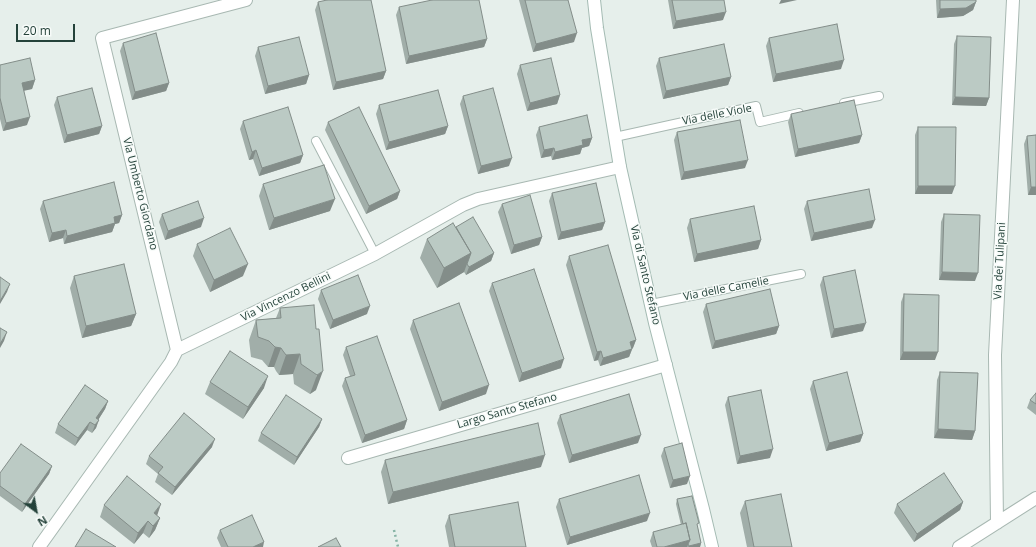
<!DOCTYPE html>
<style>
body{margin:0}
#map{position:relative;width:1036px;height:547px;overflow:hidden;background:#e6efeb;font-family:"Open Sans",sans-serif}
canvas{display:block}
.north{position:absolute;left:16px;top:491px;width:40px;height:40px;-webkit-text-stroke:3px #f7fbf9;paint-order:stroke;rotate:148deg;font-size:11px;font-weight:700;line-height:16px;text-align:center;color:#24423a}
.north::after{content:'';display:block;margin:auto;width:14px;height:18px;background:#24423a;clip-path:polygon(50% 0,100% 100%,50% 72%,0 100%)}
.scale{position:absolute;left:16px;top:24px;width:59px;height:18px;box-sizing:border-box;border:2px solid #24423a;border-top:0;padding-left:5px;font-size:12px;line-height:14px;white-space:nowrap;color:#24423a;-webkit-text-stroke:3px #f7fbf9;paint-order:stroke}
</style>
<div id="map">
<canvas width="1036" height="547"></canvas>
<div class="north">N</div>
<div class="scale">20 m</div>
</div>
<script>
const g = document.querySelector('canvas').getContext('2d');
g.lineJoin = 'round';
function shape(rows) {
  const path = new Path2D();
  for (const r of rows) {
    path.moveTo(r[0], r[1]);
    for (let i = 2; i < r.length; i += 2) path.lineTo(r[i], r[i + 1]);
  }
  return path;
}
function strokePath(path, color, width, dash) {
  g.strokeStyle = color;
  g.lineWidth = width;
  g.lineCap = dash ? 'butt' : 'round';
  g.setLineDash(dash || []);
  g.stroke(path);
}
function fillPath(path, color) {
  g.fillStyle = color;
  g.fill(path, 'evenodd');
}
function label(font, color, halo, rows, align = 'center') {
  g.font = font + ' "Open Sans",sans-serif';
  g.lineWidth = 3;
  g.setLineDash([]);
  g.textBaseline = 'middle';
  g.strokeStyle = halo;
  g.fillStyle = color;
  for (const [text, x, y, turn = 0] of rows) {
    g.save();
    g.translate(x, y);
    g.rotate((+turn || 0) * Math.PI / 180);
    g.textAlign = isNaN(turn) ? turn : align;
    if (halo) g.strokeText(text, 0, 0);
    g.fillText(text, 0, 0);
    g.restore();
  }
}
const lane = shape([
 [844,103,879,96],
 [615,137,756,106,760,122,799,113],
 [316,141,375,254],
 [651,304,801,274]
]);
const street = shape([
 [177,350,102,38,246,0],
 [348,458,666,365],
 [997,523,995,355,1013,0],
 [39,547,171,362,177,350,375,254,463,205,478,199,620,167],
 [959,547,1036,498]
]);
const secondary = shape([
 [594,0,597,28,620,167,655,323,703,509,712,547]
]);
strokePath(lane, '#a8b8b2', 10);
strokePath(street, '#a8b8b2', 14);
strokePath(secondary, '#a4bbb3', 14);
strokePath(shape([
 [394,530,398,547]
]), '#86b3a5', 2.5, [2, 3]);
strokePath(lane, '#fff', 8);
strokePath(street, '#fff', 12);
strokePath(secondary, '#fff', 12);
fillPath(shape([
 [519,0,568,0,574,42,533,52],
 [668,0,724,0,723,20,673,29],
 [936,0,976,0,976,2,973,10,963,16,937,18],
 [318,2,386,71,383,79,333,90,315,10],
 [399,7,487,39,484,47,406,64,396,15],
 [957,36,989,98,986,106,952,105,954,44],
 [769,38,841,69,773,82,766,46],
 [123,43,169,83,166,91,132,100,120,51],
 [258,47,309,75,306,84,265,94,255,56],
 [659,58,731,77,728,85,663,99,656,66],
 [0,65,35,80,32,89,24,90,27,125,3,131,0,119],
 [520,65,560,95,557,104,527,111,517,74],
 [463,96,509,166,478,174,460,104],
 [57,97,102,126,99,134,64,143,54,105],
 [379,105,448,126,445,134,386,150,376,114],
 [791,114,862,135,859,143,795,157,788,122],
 [243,121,303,155,300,163,259,176,253,159,249,160,240,129],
 [328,122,400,191,397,199,366,214,325,130],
 [539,127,592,138,589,146,582,148,580,154,552,160,551,156,541,158,536,135],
 [918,127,952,194,915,194,915,135],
 [677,132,745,168,681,180,674,140],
 [1036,135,1036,195,1028,195,1024,144,1027,136],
 [263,184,330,211,269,230,259,196],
 [552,193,605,222,602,230,558,240,549,201],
 [43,201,122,215,119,223,115,224,112,232,64,244,63,238,49,242,40,209],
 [807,201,872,228,811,241,804,209],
 [502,204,542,237,539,245,511,254,498,212],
 [162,214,201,227,165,240,159,222],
 [944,214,975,281,939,280,941,222],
 [690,219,761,240,758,249,694,262,687,228],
 [456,227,494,253,491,261,466,275,464,272,437,288,420,258,427,239],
 [197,244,243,276,210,292,193,256],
 [569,256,636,340,629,357,600,366,598,360,594,361,566,265],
 [74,276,136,314,131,326,82,338,70,288],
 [823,277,863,331,831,338,820,285],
 [492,283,561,368,519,382,489,291],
 [321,290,367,314,330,329,318,299],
 [904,294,935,360,900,360,901,302],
 [706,304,779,326,776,334,712,349,703,312],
 [280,308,316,329,319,329,316,390,310,394,294,384,293,374,279,375,276,371,274,367,268,367,262,360,251,357,249,340,256,320,276,318],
 [413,320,486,394,439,411,410,329],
 [346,347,407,420,404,429,362,443,342,386,345,378,350,376,343,355],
 [940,372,975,431,972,440,934,438,937,380],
 [813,381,863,434,860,442,826,451,810,389],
 [210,382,264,388,243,419,205,394],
 [1036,393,1036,415,1027,408,1030,400],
 [728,397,770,458,737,464,725,405],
 [108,401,105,409,98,420,96,428,92,433,87,430,75,446,55,433,58,424],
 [560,415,638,443,569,463,557,423],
 [322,419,319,427,294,465,258,441,261,433],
 [212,447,172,495,155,482,158,474,146,464,149,456],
 [664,448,687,484,670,488,661,456],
 [385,460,541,467,388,504,381,472],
 [52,466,49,474,22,512,0,496,0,473],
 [559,499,647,521,567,545,556,507],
 [677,499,698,528,701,543,700,547,652,547,650,541,653,532,681,525,676,504],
 [745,501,792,547,747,547,740,513],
 [963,502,960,510,914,542,894,513,897,504],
 [104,505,157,516,160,518,155,530,149,538,143,533,134,544,100,517],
 [449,515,526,547,449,547,445,526],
 [220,530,263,547,221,547,217,538]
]), '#a1aea9');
fillPath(shape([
 [781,0,797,0,779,4],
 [976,2,973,10,963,16,937,18,940,9],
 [726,12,723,20,673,29,676,21],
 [577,33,574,42,533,52,536,44],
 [487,39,484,47,406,64,409,56],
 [844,60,841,69,773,82,776,74],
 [386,71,383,79,333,90,336,82],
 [309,75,306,84,265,94,268,86],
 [731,77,728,85,663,99,666,91],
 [35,80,32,89,19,92,22,83],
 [169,83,166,91,132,100,135,92],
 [560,95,557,104,527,111,530,103],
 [955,97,989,98,986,106,952,105],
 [30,117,27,125,3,131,6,123],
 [102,126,99,134,64,143,67,135],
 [448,126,445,134,386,150,389,142],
 [862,135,859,143,795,157,798,149],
 [592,138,589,146,582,148,580,154,552,160,555,152,582,140],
 [554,148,551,156,541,158,544,150],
 [256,150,253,159,249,160,252,152],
 [303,155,300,163,259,176,262,168],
 [512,158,509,166,478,174,481,166],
 [748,160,745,168,681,180,684,172],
 [918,186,955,186,952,194,915,194],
 [1031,187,1036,187,1036,195,1028,195],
 [400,191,397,199,366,214,369,206],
 [335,199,330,211,269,230,274,218],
 [122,215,119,223,115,224,112,232,64,244,67,236,114,217],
 [204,218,201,227,165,240,168,231],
 [875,220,872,228,811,241,814,233],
 [605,222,602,230,558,240,561,232],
 [66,230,63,238,49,242,52,233],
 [542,237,539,245,511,254,514,245],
 [761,240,758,249,694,262,697,254],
 [471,253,464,272,437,288,444,268],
 [494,253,491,261,466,275,469,267],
 [248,264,243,276,210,292,214,280],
 [942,272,978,273,975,281,939,280],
 [10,284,7,292,0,304,0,301],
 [370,306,367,314,330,329,333,320],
 [136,314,131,326,82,338,86,326],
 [866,323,863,331,831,338,834,329],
 [779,326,776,334,712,349,715,341],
 [7,332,4,341,0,348,0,344],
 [636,340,633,348,627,350,630,342],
 [275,347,281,348,274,367,268,367],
 [632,349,629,357,600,366,603,358],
 [601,351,598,360,594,361,597,352],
 [903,352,938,352,935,360,900,360],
 [300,354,293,374,279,375,286,355],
 [564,359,561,368,519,382,522,373],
 [323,371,316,390,310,394,317,375],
 [268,376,264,388,243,419,248,407],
 [489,385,486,394,439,411,442,402],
 [108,401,105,409,95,425,96,418],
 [322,419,319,427,294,465,297,457],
 [99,420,96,428,92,433,95,425],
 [407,420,404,429,362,443,365,435],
 [90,422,87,430,75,446,78,438],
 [938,429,975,431,972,440,934,438],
 [863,434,860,442,826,451,829,443],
 [641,435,638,443,569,463,572,455],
 [215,439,212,447,172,495,175,487],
 [773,449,770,458,737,464,740,456],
 [545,455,541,467,388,504,393,492],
 [52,466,49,474,22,512,25,504],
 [690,476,687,484,670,488,673,480],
 [963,502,960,510,914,542,917,534],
 [161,504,157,516,154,513],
 [650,513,647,521,567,545,570,537],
 [160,518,155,530,149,538,153,526],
 [148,521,143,533,134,544,138,533],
 [690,540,687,547,664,547],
 [264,542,263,547,253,547],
 [701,543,700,547,688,547,689,546]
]), '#838d89');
const building = shape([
 [327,0,371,0,386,71,336,82,318,2,327,0],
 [432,0,479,0,487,39,409,56,399,7,432,0],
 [525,0,568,0,577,33,536,44,525,0],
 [672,0,724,0,726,12,676,21,672,0],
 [940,0,976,0,976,2,966,8,940,9,940,0],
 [837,24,844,60,776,74,769,38,837,24],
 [156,33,169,83,135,92,123,43,156,33],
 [957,36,991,37,989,98,955,97,957,36],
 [299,37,309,75,268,86,258,47,299,37],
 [724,44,731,77,666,91,659,58,724,44],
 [30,58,35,80,22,83,30,117,6,123,0,98,0,65,30,58],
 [551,58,560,95,530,103,520,65,551,58],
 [92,88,102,126,67,135,57,97,92,88],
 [493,88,512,158,481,166,463,96,493,88],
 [438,90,448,126,389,142,379,105,438,90],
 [854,100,862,135,798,149,791,114,854,100],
 [288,107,303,155,262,168,256,150,252,152,243,121,288,107],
 [359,107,400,191,369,206,328,122,359,107],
 [587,115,592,138,582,140,583,145,555,152,554,148,544,150,539,127,587,115],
 [740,120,748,160,684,172,677,132,740,120],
 [918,127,956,127,955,186,918,186,918,127],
 [1036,135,1036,187,1031,187,1027,136,1036,135],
 [324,165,335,199,274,218,263,184,324,165],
 [114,182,122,215,114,217,115,223,67,236,66,230,52,233,43,201,114,182],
 [596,183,605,222,561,232,552,193,596,183],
 [869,189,875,220,814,233,807,201,869,189],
 [530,195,542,237,514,245,502,204,530,195],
 [198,201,204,218,168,231,162,214,198,201],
 [754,206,761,240,697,254,690,219,754,206],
 [944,214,980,215,978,273,942,272,944,214],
 [473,217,494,253,469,267,467,264,471,253,456,227,473,217],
 [453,223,471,253,444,268,427,239,453,223],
 [230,228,248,264,214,280,197,244,230,228],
 [608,245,636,340,630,342,632,349,603,358,601,351,597,352,569,256,608,245],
 [124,264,136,314,86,326,74,276,124,264],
 [534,269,564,359,522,373,492,283,534,269],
 [855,270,866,323,834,329,823,277,855,270],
 [358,275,370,306,333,320,321,290,358,275],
 [0,277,10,284,0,301,0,277],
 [770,289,779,326,715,341,706,304,770,289],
 [904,294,939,295,938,352,903,352,904,294],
 [459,303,489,385,442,402,413,320,459,303],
 [314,305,316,329,319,329,323,371,317,375,301,364,300,354,286,355,283,351,281,348,275,347,269,341,258,337,256,320,281,318,280,308,314,305],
 [0,328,7,332,0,344,0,328],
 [377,336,407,420,365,435,345,378,355,375,346,347,377,336],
 [230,351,268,376,248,407,210,382,230,351],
 [847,372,863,434,829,443,813,381,847,372],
 [940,372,978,373,975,431,938,429,940,372],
 [85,385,108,401,96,418,99,420,95,425,90,422,78,438,58,424,85,385],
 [761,390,773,449,740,456,728,397,761,390],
 [1036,393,1036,404,1030,400,1036,393],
 [629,394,641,435,572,455,560,415,629,394],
 [286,395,322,419,297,457,261,433,286,395],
 [184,413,215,439,175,487,158,473,163,467,149,456,184,413],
 [538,423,545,455,393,492,385,460,538,423],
 [682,443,690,476,673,480,664,448,682,443],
 [21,444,52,466,25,504,0,486,0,473,21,444],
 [944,473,963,502,917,534,897,504,944,473],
 [639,475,650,513,570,537,559,499,639,475],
 [127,476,161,504,154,513,160,518,153,526,148,521,138,533,104,505,127,476],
 [781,494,792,547,754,547,745,501,781,494],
 [692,496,699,523,697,524,701,543,689,546,688,544,690,540,686,523,683,524,677,499,692,496],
 [518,502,526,547,455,547,449,515,518,502],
 [252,515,264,542,253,547,228,547,220,530,252,515],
 [686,523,690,540,664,547,657,547,653,532,686,523],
 [86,529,116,547,75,547,86,529],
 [336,538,341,547,318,547,336,538]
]);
fillPath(building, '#bbcac4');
strokePath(building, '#838d89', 1);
label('11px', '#24423a', '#f7fbf9', [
 ["Via delle Viole",717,115,-11],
 ["Via Umberto Giordano",140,194,76],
 ["Via dei Tulipani",1000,261,-87],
 ["Via di Santo Stefano",645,275,77],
 ["Via delle Camelie",726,289,-11],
 ["Via Vincenzo Bellini",286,297,-26],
 ["Largo Santo Stefano",507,411,-16]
]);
</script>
